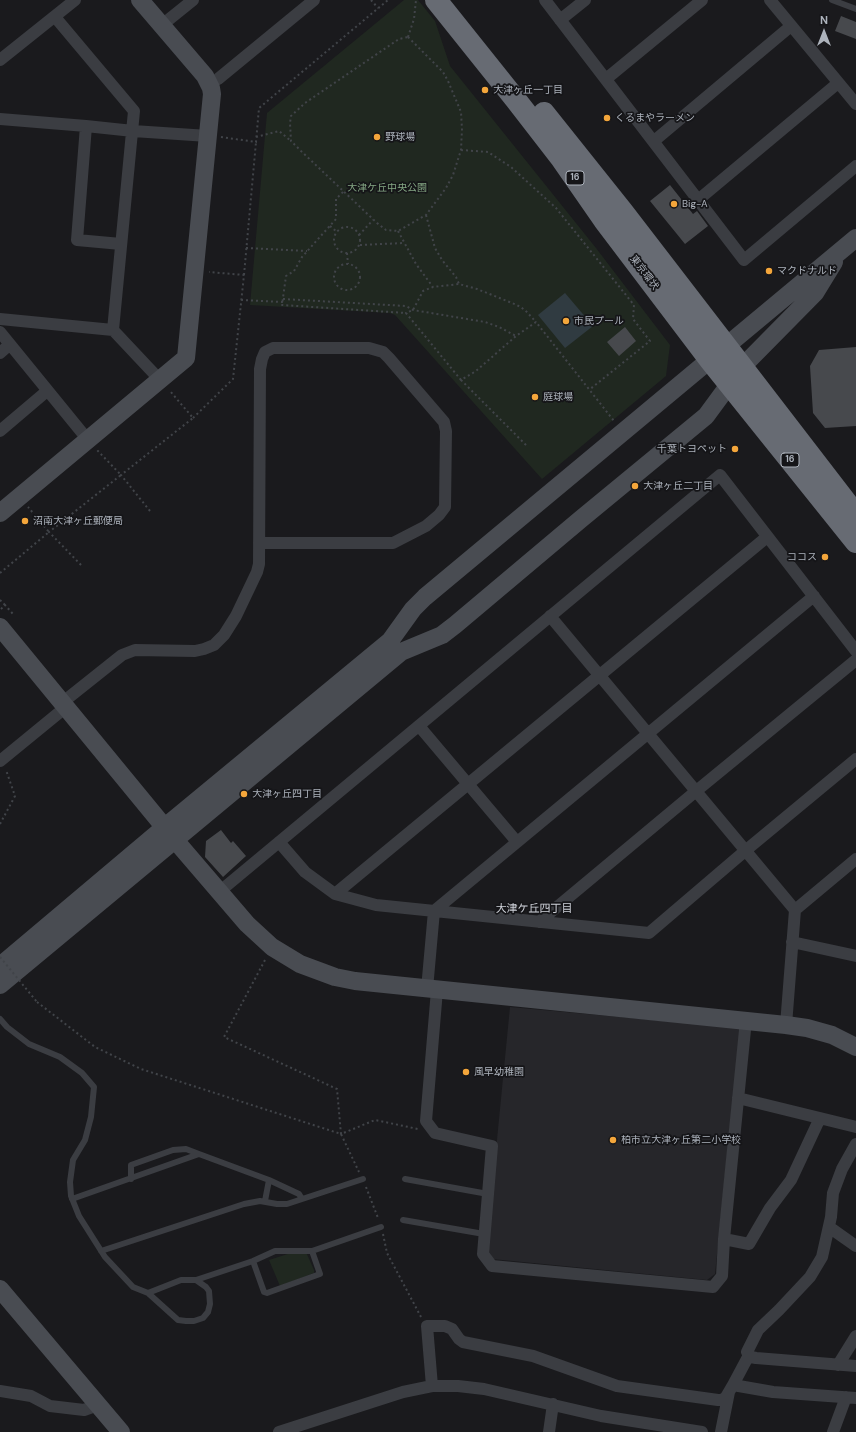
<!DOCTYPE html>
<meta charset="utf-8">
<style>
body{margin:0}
#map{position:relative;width:856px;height:1432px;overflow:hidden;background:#1a1a1d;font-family:"DM Sans",sans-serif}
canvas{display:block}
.north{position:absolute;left:804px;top:12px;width:40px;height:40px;-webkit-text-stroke:3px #151518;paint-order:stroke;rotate:0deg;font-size:11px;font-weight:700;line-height:16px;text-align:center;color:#adb3bc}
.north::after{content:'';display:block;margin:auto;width:14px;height:18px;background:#adb3bc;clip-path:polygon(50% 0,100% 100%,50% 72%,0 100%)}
</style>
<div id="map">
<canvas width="856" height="1432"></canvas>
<div class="north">N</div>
</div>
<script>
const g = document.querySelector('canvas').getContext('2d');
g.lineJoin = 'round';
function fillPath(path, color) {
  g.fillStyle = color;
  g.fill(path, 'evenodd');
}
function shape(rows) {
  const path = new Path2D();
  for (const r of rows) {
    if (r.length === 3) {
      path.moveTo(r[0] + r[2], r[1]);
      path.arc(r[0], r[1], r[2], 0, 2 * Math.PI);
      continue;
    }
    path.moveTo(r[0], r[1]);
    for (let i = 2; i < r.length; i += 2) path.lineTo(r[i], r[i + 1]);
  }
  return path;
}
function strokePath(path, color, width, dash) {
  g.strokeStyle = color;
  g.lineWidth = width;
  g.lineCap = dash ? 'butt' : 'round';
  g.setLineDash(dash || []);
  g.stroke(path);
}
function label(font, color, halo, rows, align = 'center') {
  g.font = font + ' "DM Sans","Noto Sans JP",sans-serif';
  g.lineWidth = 3.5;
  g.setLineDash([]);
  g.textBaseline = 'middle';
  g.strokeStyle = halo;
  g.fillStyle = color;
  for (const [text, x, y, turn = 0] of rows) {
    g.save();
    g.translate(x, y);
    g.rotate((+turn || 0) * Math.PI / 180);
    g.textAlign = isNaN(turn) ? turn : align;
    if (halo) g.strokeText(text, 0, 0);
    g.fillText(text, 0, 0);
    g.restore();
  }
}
fillPath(shape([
 [510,1007,740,1028,715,1274,707,1280,492,1259,486,1252]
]), '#26262a');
fillPath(shape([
 [404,0,418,0,435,21,450,66,596,248,670,345,666,376,542,479,395,315,390,313,250,305,267,113],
 [294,1252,306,1252,314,1270,314,1273,280,1286,269,1260]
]), '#202820');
fillPath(shape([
 [565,293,593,326,565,348,538,315]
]), '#303b41');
fillPath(shape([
 [841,16,856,22,856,39,835,31],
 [670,185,693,214,697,211,708,226,685,244,650,201],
 [625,327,636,341,619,356,607,342],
 [856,347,856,426,825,428,813,413,810,366,819,350],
 [221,830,231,843,233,841,246,856,223,877,205,857,206,841]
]), '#47494d');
strokePath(shape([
 [371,0,378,8],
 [408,37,443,72,448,81,461,112,462,129,461,150,453,175,446,188,426,215,398,231,386,230,377,223,301,151,291,141,290,123,291,116,305,103,399,39,408,37],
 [408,37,414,19,416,0],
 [221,137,256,142,259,108,388,0],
 [256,137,279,131,291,141],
 [461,150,488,152,511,167,556,208,634,305,633,319,650,341,589,390],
 [343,192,336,199,336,219,302,257,294,271,286,276,282,305,406,313],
 [426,215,435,248,442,260,456,277,459,284],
 [330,226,337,232],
 [347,240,13],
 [398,231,416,264,433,287],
 [359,235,373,220],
 [360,245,404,243],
 [246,248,307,251],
 [347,253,348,264],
 [347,277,13],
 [244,275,256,142],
 [283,299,406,306,413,310,485,322,499,327,516,336],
 [241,300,283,302],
 [461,380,406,313,413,310,423,291,433,287,459,284,477,289,517,305,525,310,536,322],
 [193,418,233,379,244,275,209,272],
 [526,445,461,380,476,371,516,336,536,322,614,421],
 [150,511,121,475,193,418,170,391],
 [81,565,49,532,121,475,97,450],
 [0,573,49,532,28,507],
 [0,600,5,605],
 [1,609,5,605,13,614],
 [0,824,15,796,6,770],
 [265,960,224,1037,337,1089,341,1134,375,1120,418,1129],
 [37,1002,95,1047,141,1069,341,1134,359,1172],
 [366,1187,378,1218],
 [383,1234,387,1253,421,1317]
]), '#414449', 2, [2, 3]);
strokePath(shape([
 [832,0,856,9],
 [0,1019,7,1027,29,1044,60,1057,82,1073,94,1087,91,1117,85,1140,73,1160,70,1182,71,1196,79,1216,105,1257,133,1287,148,1293,178,1320,186,1321,194,1321,203,1318,208,1312,210,1304,209,1291,206,1287,196,1280,181,1280,148,1293],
 [131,1179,131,1165,173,1150,186,1149,199,1154],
 [405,1179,488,1194],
 [72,1199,199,1154,269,1180,299,1194,302,1199],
 [265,1201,269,1180],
 [403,1220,484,1234],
 [101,1251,244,1204,260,1201,277,1204,287,1204,363,1179],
 [253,1261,264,1292,267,1293,320,1274,312,1251],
 [196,1280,253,1261,275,1251,312,1251,381,1227]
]), '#3b3d42', 6);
strokePath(shape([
 [545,0,744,260,856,166],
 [770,0,856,104],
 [55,17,134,111,113,330],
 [560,20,585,0],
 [162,25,193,0],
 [0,60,75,0],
 [606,79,702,0],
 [210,84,218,79,314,0],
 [0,119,86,126,133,131,208,136],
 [86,126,77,240,121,244],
 [654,141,791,26],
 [698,200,838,83],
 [0,319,113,330,160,380],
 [0,332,88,440],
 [0,353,9,345],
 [0,431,47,391],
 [550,616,795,910,786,1025],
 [63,702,122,655,135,650,195,651,204,649,214,645,224,635,236,616,257,572,259,564,260,369,262,359,265,352,273,348,369,348,383,352,389,358,444,422,446,431,445,507,439,515,426,526,393,543,259,543],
 [419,726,517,842],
 [0,761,66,707],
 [279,842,305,872,335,894,376,905,649,933,745,851,856,759],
 [219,892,720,475,856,651],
 [335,894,767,537],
 [795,910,856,859],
 [539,922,695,792,856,660],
 [792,942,856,956],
 [427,989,434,911,814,596],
 [437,990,426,1121,435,1133,492,1146,483,1254,492,1266,713,1287,722,1276,724,1239],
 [746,1020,724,1239,749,1244,770,1208,791,1180,820,1118],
 [738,1098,856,1127],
 [856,1144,842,1169,833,1193,831,1217,822,1257,810,1277,779,1310,758,1330,747,1352,751,1357,756,1358,856,1366],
 [829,1227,856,1246],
 [838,1365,856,1336],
 [733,1385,749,1355],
 [432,1386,427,1326,445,1326,452,1329,459,1339,463,1342,533,1356,617,1386,718,1400,722,1400,726,1397,733,1385,773,1392,856,1398],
 [0,1391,31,1396,50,1406,84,1410,98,1405],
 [279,1432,403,1392,432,1386,458,1386,484,1389,601,1416,702,1432],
 [549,1432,553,1404],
 [721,1432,729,1392],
 [833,1432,846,1397]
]), '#3b3d42', 12);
strokePath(shape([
 [0,513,186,358,212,94,211,88,205,76,140,0],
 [0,627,175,840,247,924,272,947,300,964,335,977,355,981,786,1025,807,1028,832,1035,856,1047],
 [0,966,165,827,390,641,413,609,425,597,856,238],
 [0,985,401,652,442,635,455,625,581,519,706,416,742,367,815,293,834,262],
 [0,1289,121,1432]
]), '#494c52', 18);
strokePath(shape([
 [436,0,516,100,561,158,604,220,710,360,856,542],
 [544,113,623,212,856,515]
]), '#676b73', 22);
strokePath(shape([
 [0,957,37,1002]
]), '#414449', 2, [2, 3]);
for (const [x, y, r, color] of [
 [485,90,4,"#f4a63b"],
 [607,118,4,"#f4a63b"],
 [377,137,4,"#f4a63b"],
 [674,204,4,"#f4a63b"],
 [769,271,4,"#f4a63b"],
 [566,321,4,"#f4a63b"],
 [535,397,4,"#f4a63b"],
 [735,449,4,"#f4a63b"],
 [635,486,4,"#f4a63b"],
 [25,521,4,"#f4a63b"],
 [825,557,4,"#f4a63b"],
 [244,794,4,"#f4a63b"],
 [466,1072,4,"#f4a63b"],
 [613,1140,4,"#f4a63b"]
]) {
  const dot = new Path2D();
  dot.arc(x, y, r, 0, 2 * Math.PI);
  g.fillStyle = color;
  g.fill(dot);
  strokePath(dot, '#151518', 1.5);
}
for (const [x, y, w] of [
 [575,178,18],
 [790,460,18]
]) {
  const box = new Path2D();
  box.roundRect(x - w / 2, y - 7, w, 14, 3);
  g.fillStyle = '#151518';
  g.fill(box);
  strokePath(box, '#adb3bc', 1);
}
label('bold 9px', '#adb3bc', null, [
 ["16",575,178],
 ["16",790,460]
]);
label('10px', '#adb3bc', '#151518', [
 ["大津ヶ丘一丁目",493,90],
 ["くるまやラーメン",615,118],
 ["野球場",385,137],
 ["Big-A",682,204],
 ["マクドナルド",777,271],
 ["市民プール",574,321],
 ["庭球場",543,397],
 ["千葉トヨペット",727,449,"right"],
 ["大津ヶ丘二丁目",643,486],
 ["沼南大津ヶ丘郵便局",33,521],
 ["ココス",817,557,"right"],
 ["大津ヶ丘四丁目",252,794],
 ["風早幼稚園",474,1072],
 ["柏市立大津ヶ丘第二小学校",621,1140]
], 'left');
label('10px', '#85a784', '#151518', [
 ["大津ケ丘中央公園",387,188]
]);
label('10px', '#adb3bc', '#151518', [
 ["東京環状",644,273,53]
]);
label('11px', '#ced1d8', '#151518', [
 ["大津ケ丘四丁目",534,909]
]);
</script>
